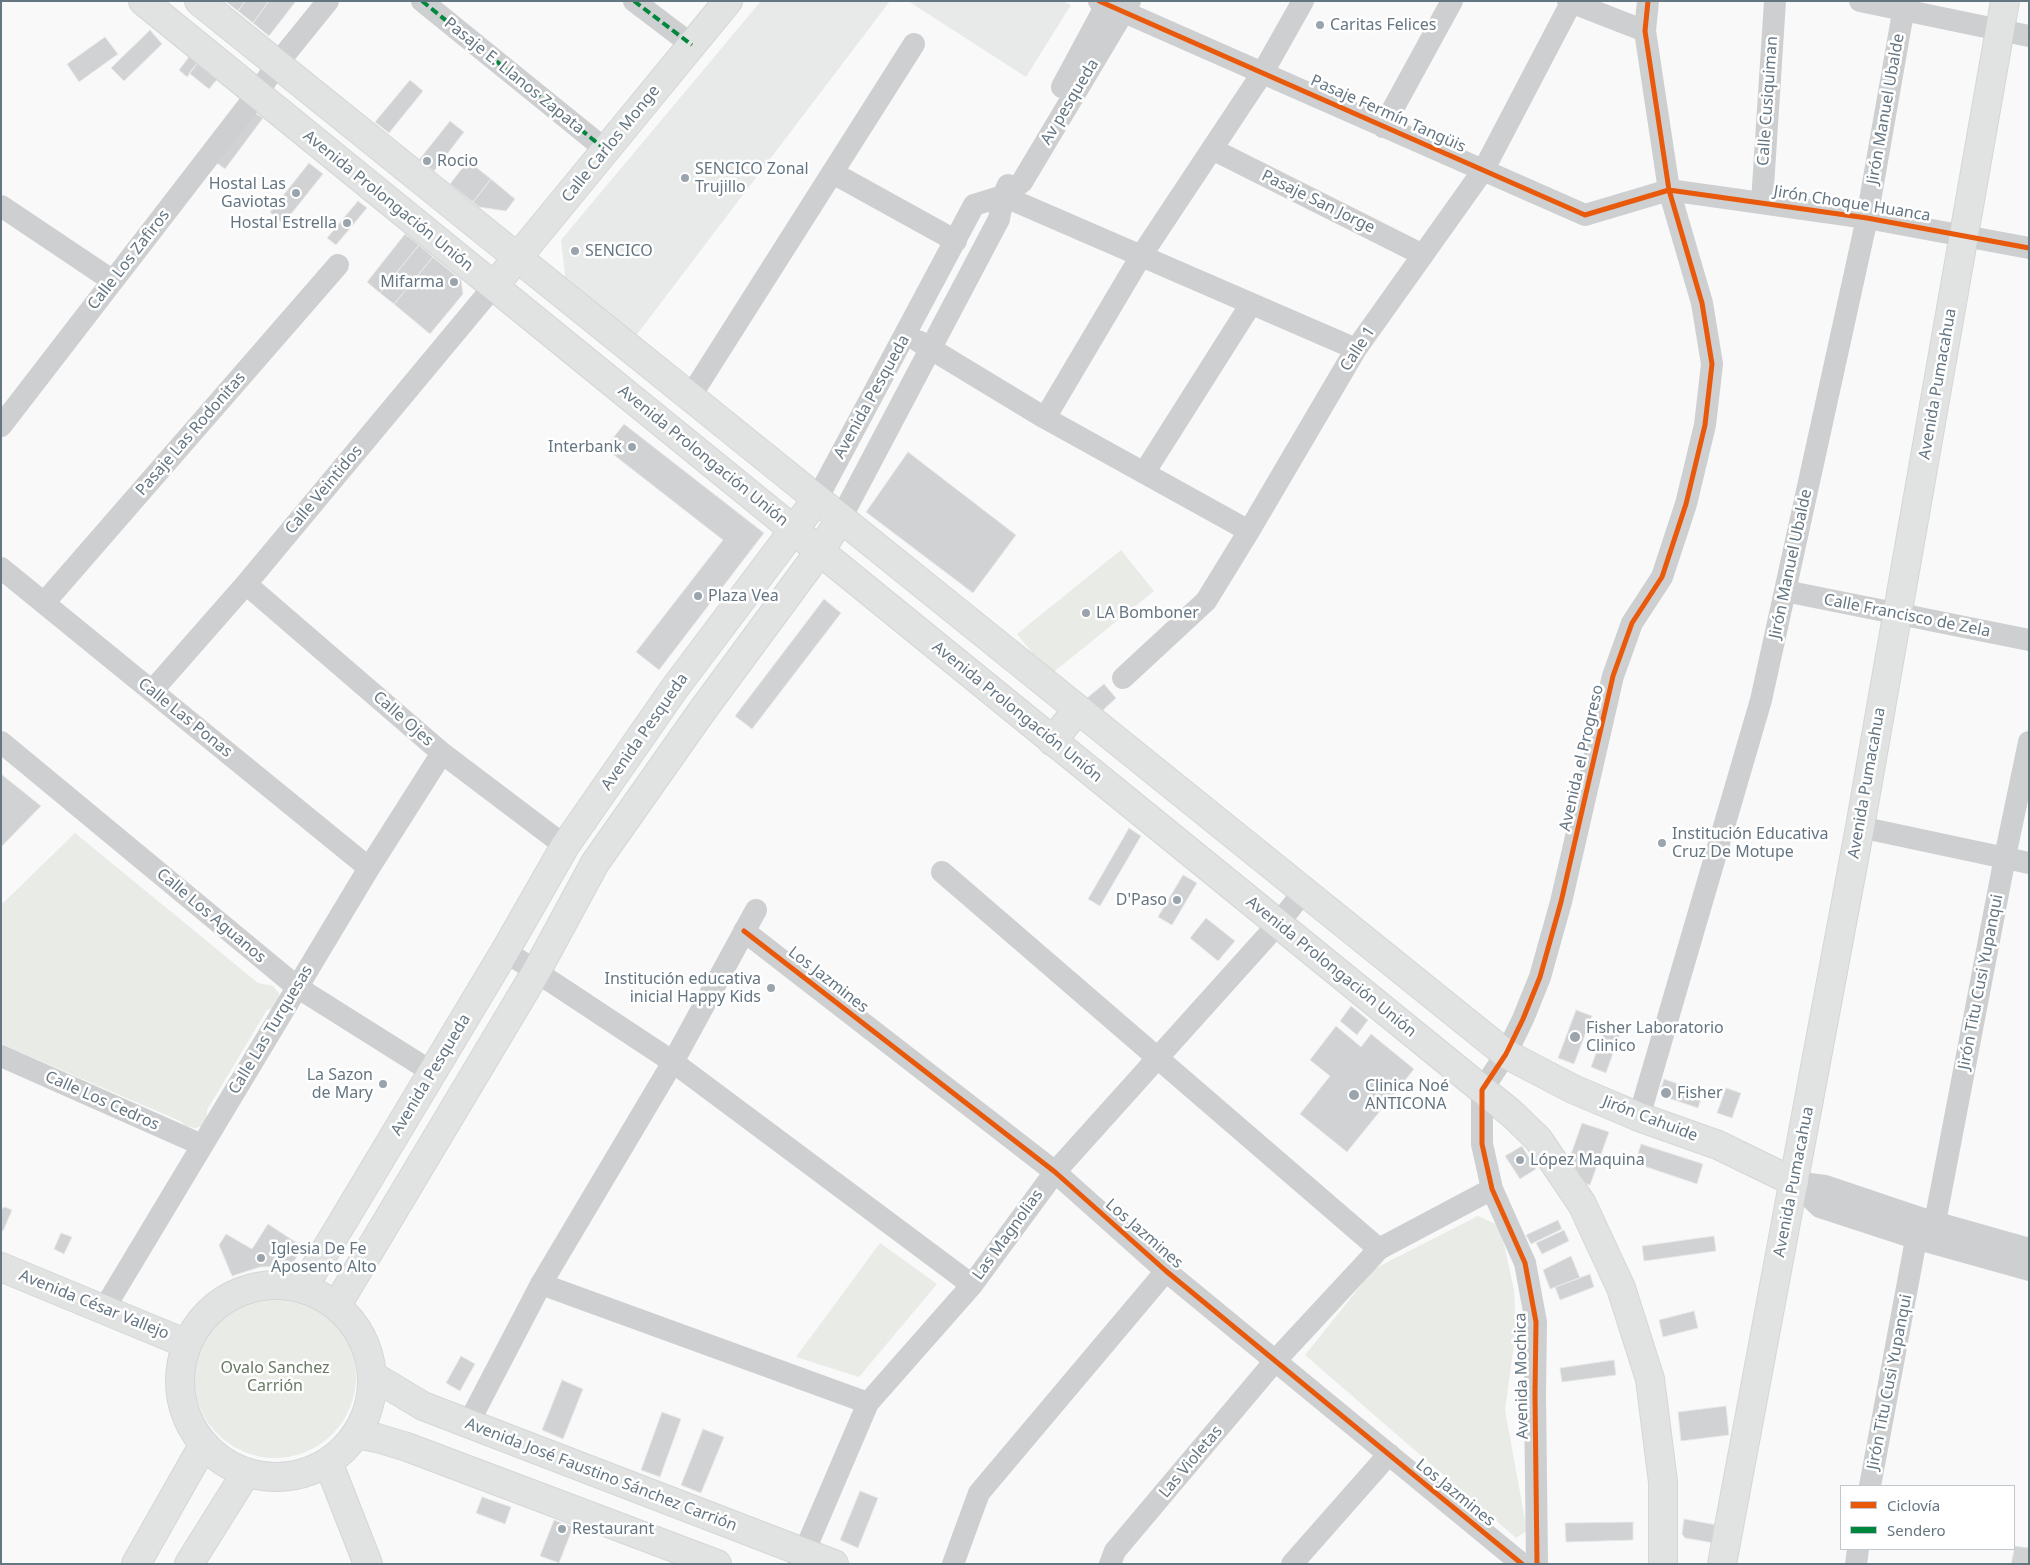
<!DOCTYPE html>
<meta charset="utf-8">
<style>
body{margin:0}
#map{position:relative;width:2030px;height:1565px;overflow:hidden;background:#f9f9f9;font-family:"Noto Sans",sans-serif}
canvas{display:block}
.frame{position:absolute;inset:0;border:2px solid #657683;pointer-events:none}
.legend{position:absolute;left:1840px;top:1485px;width:175px;height:65px;box-sizing:border-box;background:#fff;border:1px solid #c1c8cd;margin:0;padding:6px 9px;list-style:none;font-size:15px;color:#657683}
.legend li{display:flex;align-items:center;gap:10px;height:25px}
.legend b{width:25px;border:1px solid #c1c8cd}
</style>
<div id="map">
<canvas width="2030" height="1565"></canvas>
<div class="frame"></div>
<ul class="legend">
<li><b style="height:6px;background:#e8590c"></b>Ciclovía</li>
<li><b style="height:6px;background:#00873e"></b>Sendero</li>
</ul>
</div>
<script>
const g = document.querySelector('canvas').getContext('2d');
g.lineJoin = 'round';
function fillPath(path, color) {
  g.fillStyle = color;
  g.fill(path, 'evenodd');
}
function shape(rows) {
  const path = new Path2D();
  for (const r of rows) {
    if (r.length === 3) {
      path.moveTo(r[0] + r[2], r[1]);
      path.arc(r[0], r[1], r[2], 0, 2 * Math.PI);
      continue;
    }
    path.moveTo(r[0], r[1]);
    for (let i = 2; i < r.length; i += 2) path.lineTo(r[i], r[i + 1]);
  }
  return path;
}
function strokePath(path, color, width, dash) {
  g.strokeStyle = color;
  g.lineWidth = width;
  g.lineCap = dash ? 'butt' : 'round';
  g.setLineDash(dash || []);
  g.stroke(path);
}
function label(font, color, halo, rows, align = 'center') {
  g.font = font + ' "Noto Sans",sans-serif';
  g.lineWidth = 5;
  g.setLineDash([]);
  g.textBaseline = 'middle';
  g.strokeStyle = halo;
  g.fillStyle = color;
  for (const [text, x, y, turn = 0] of rows) {
    g.save();
    g.translate(x, y);
    g.rotate((+turn || 0) * Math.PI / 180);
    g.textAlign = isNaN(turn) ? turn : align;
    if (halo) g.strokeText(text, 0, 0);
    g.fillText(text, 0, 0);
    g.restore();
  }
}
fillPath(shape([
 [761,1,890,1,635,337,566,284,561,240],
 [908,1,1063,1,1071,5,1026,77]
]), '#e8e9e9');
fillPath(shape([
 [1121,550,1154,591,1050,675,1017,634],
 [75,833,258,983,273,986,279,993,280,1000,275,1008,267,1010,207,1110,207,1119,202,1126,195,1128,186,1126,180,1121,1,1044,1,905],
 [1478,1216,1500,1226,1514,1290,1516,1329,1505,1410,1527,1531,1516,1538,1305,1355,1374,1269],
 [880,1243,937,1284,859,1377,796,1357],
 [275,1377,81]
]), '#e8ebe6');
const building = shape([
 [225,1,245,1,238,11,225,1],
 [245,1,269,1,253,23,238,11,245,1],
 [269,1,296,1,269,36,253,23,269,1],
 [150,30,162,44,124,81,111,68,150,30],
 [105,37,118,54,79,82,67,64,105,37],
 [192,53,200,60,187,77,179,70,192,53],
 [200,60,220,76,209,89,189,73,200,60],
 [410,80,423,91,389,133,375,122,410,80],
 [255,113,263,118,225,169,217,163,255,113],
 [450,121,464,132,434,171,419,160,450,121],
 [468,161,491,179,473,202,450,184,468,161],
 [309,163,323,174,283,224,270,212,309,163],
 [491,179,515,199,506,211,479,207,473,202,491,179],
 [358,201,367,208,336,245,327,238,358,201],
 [405,234,419,245,380,293,367,282,405,234],
 [419,245,433,257,394,304,380,293,419,245],
 [433,257,461,280,463,294,430,334,394,304,433,257],
 [624,424,764,533,659,670,636,652,723,540,605,448,624,424],
 [908,452,1016,535,973,593,866,512,908,452],
 [824,599,841,613,752,729,735,716,824,599],
 [1104,684,1116,698,1100,713,1087,698,1104,684],
 [1,774,41,806,1,847,1,774],
 [1129,828,1141,836,1100,906,1088,899,1129,828],
 [1183,875,1197,883,1172,925,1158,917,1183,875],
 [1206,918,1235,941,1218,961,1190,938,1206,918],
 [1351,1006,1368,1020,1357,1035,1340,1021,1351,1006],
 [1576,1010,1592,1016,1574,1064,1558,1058,1576,1010],
 [1607,1023,1622,1028,1606,1073,1591,1067,1607,1023],
 [1336,1026,1361,1047,1371,1034,1414,1069,1347,1152,1300,1114,1330,1076,1310,1060,1336,1026],
 [1664,1079,1703,1093,1698,1108,1659,1095,1664,1079],
 [1726,1088,1741,1093,1732,1118,1717,1113,1726,1088],
 [1582,1123,1609,1132,1590,1185,1581,1182,1570,1157,1582,1123],
 [1641,1144,1703,1164,1697,1184,1635,1163,1641,1144],
 [1522,1146,1536,1169,1520,1179,1505,1156,1522,1146],
 [5,1207,12,1210,3,1231,1,1230,1,1209,5,1207],
 [1558,1220,1562,1229,1531,1244,1526,1235,1558,1220],
 [268,1224,303,1247,291,1266,260,1267,232,1276,219,1245,226,1234,252,1249,268,1224],
 [1564,1230,1569,1241,1542,1254,1536,1243,1564,1230],
 [61,1233,72,1237,64,1254,54,1249,61,1233],
 [1714,1236,1716,1251,1644,1261,1642,1246,1714,1236],
 [1571,1256,1580,1278,1550,1289,1543,1270,1571,1256],
 [1590,1274,1594,1287,1560,1300,1555,1287,1590,1274],
 [1694,1311,1698,1328,1663,1337,1659,1320,1694,1311],
 [461,1356,475,1364,460,1391,446,1383,461,1356],
 [1614,1360,1616,1375,1562,1382,1560,1368,1614,1360],
 [562,1380,583,1389,563,1439,542,1430,562,1380],
 [1726,1406,1729,1435,1681,1441,1678,1412,1726,1406],
 [662,1412,681,1419,660,1477,641,1470,662,1412],
 [703,1429,724,1437,701,1493,681,1485,703,1429],
 [860,1491,878,1498,858,1548,840,1540,860,1491],
 [482,1497,511,1507,505,1524,476,1513,482,1497],
 [1684,1519,1717,1525,1714,1543,1685,1538,1682,1534,1684,1519],
 [554,1520,573,1527,559,1563,540,1556,554,1520],
 [1633,1522,1633,1540,1566,1542,1565,1523,1633,1522],
 [2015,1546,2029,1548,2029,1564,2011,1564,2015,1546]
]);
fillPath(building, '#d0d2d3');
strokePath(building, '#e8e8e8', 1);
const secondary = shape([
 [494,286,728,1],
 [1052,741,1078,709],
 [1,1267,187,1344],
 [276,1381,96],
 [303,1288,505,951,565,846,674,689,817,499],
 [337,1305,536,972,595,863,702,711,820,551,841,518],
 [373,1376,423,1406,834,1564],
 [357,1434,377,1438,407,1447,717,1564],
 [328,1462,368,1564],
 [136,1564,204,1444],
 [189,1564,246,1473]
]);
const primary = shape([
 [143,1,1511,1113,1538,1139,1582,1204,1621,1288,1650,1379,1663,1482,1663,1564],
 [199,1,1506,1054,1573,1089,1639,1117,1718,1145,1794,1182],
 [1722,1564,1860,827,2005,1]
]);
strokePath(secondary, '#d5d6d7', 30);
strokePath(primary, '#d5d6d7', 30);
strokePath(shape([
 [422,1,606,150],
 [634,1,692,45],
 [1099,1,1585,215,1669,190,1867,218,2029,248],
 [1568,1,1645,31],
 [1860,1,2029,36],
 [1062,87,1106,5,1111,1],
 [1383,127,1452,1],
 [1212,149,1423,255],
 [833,173,956,241],
 [1003,196,1356,349],
 [1762,202,1775,1],
 [1,206,113,281],
 [918,341,1045,418,1249,531],
 [690,397,914,44],
 [1045,418,1141,256,1263,72,1303,1],
 [1,426,257,94,277,64,328,1],
 [1144,473,1251,304],
 [817,499,974,205,1003,196,1022,182,1130,1],
 [841,518,999,219,1003,196,1008,185],
 [1,568,369,868],
 [246,584,442,753,565,846],
 [1785,591,2029,640],
 [44,603,338,265],
 [1123,678,1206,601,1249,531,1356,349,1484,169,1571,3],
 [152,691,246,584,494,286],
 [1,742,297,987,432,1072],
 [1860,827,2029,863],
 [942,872,1379,1249],
 [744,931,1055,1172,1166,1271,1522,1564],
 [505,951,673,1062,972,1285],
 [1,1056,202,1145],
 [1639,1117,1761,700,1867,218,1905,1],
 [1794,1182,1820,1207,1918,1239,2029,1270],
 [1794,1182,1825,1186,1920,1218,2029,1249],
 [1935,1222,2005,857,2029,742],
 [541,1284,868,1403],
 [104,1309,369,868,442,753],
 [468,1424,541,1284,673,1062,756,910],
 [1870,1486,1920,1218],
 [799,1564,868,1403,972,1285,1055,1172,1278,924,1304,891],
 [953,1564,979,1493,1166,1271],
 [1110,1564,1115,1551,1275,1361,1379,1249,1492,1189],
 [1292,1564,1389,1454],
 [1537,1564,1535,1394,1536,1322,1525,1263,1492,1189,1482,1144,1482,1090,1506,1054,1523,1019,1540,977,1561,902,1613,676,1632,623,1662,577,1686,504,1705,425,1712,364,1702,303,1669,190,1645,31,1648,1],
 [1856,1564,1858,1549]
]), '#cecfd0', 22);
strokePath(secondary, '#e1e2e2', 28);
strokePath(primary, '#e1e2e2', 28);
strokePath(shape([
 [422,1,606,150],
 [634,1,692,45]
]), '#00873e', 4, [8, 4]);
strokePath(shape([
 [1099,1,1585,215,1669,190,1867,218,2029,248],
 [744,931,1055,1172,1166,1271,1522,1564],
 [1537,1564,1535,1394,1536,1322,1525,1263,1492,1189,1482,1144,1482,1090,1506,1054,1523,1019,1540,977,1561,902,1613,676,1632,623,1662,577,1686,504,1705,425,1712,364,1702,303,1669,190,1645,31,1648,1]
]), '#e8590c', 5);
for (const [x, y, r, color] of [
 [1320,25,5,"#99a4ac"],
 [427,161,5,"#99a4ac"],
 [685,178,5,"#99a4ac"],
 [296,193,5,"#99a4ac"],
 [347,223,5,"#99a4ac"],
 [575,251,5,"#99a4ac"],
 [454,282,5,"#99a4ac"],
 [632,447,5,"#99a4ac"],
 [698,596,5,"#99a4ac"],
 [1086,613,5,"#99a4ac"],
 [1662,843,5,"#99a4ac"],
 [1177,900,5,"#99a4ac"],
 [771,988,5,"#99a4ac"],
 [1575,1037,6,"#99a4ac"],
 [383,1084,5,"#99a4ac"],
 [1666,1093,6,"#99a4ac"],
 [1354,1095,6,"#99a4ac"],
 [1520,1160,5,"#99a4ac"],
 [261,1258,5,"#99a4ac"],
 [562,1529,5,"#99a4ac"]
]) {
  const dot = new Path2D();
  dot.arc(x, y, r, 0, 2 * Math.PI);
  g.fillStyle = color;
  g.fill(dot);
  strokePath(dot, '#fff', 2);
}
label('16px', '#657683', '#fff', [
 ["Caritas Felices",1330,25],
 ["Rocio",437,161],
 ["SENCICO Zonal",695,169],
 ["Trujillo",695,187],
 ["Hostal Las",286,184,"right"],
 ["Gaviotas",286,202,"right"],
 ["Hostal Estrella",337,223,"right"],
 ["SENCICO",585,251],
 ["Mifarma",444,282,"right"],
 ["Interbank",622,447,"right"],
 ["Plaza Vea",708,596],
 ["LA Bomboner",1096,613],
 ["Institución Educativa",1672,834],
 ["Cruz De Motupe",1672,852],
 ["D'Paso",1167,900,"right"],
 ["Institución educativa",761,979,"right"],
 ["inicial Happy Kids",761,997,"right"],
 ["Fisher Laboratorio",1586,1028],
 ["Clinico",1586,1046],
 ["La Sazon",373,1075,"right"],
 ["de Mary",373,1093,"right"],
 ["Clinica Noé",1365,1086],
 ["ANTICONA",1365,1104],
 ["Fisher",1677,1093],
 ["López Maquina",1530,1160],
 ["Iglesia De Fe",271,1249],
 ["Aposento Alto",271,1267],
 ["Restaurant",572,1529]
], 'left');
label('16px', '#657683', '#fff', [
 ["Pasaje E. Llanos Zapata",514,76,39],
 ["Calle Cusiquiman",1768,101,-86],
 ["Av pesqueda",1070,102,-59],
 ["Jirón Manuel Ubalde",1886,109,-80],
 ["Pasaje Fermín Tangüis",1388,114,24],
 ["Calle Carlos Monge",611,144,-51],
 ["Avenida Prolongación Unión",388,201,39],
 ["Pasaje San Jorge",1318,202,26],
 ["Jirón Choque Huanca",1852,204,9],
 ["Calle Los Zafiros",129,260,-52],
 ["Calle 1",1358,349,-57],
 ["Avenida Pumacahua",1938,384,-80],
 ["Avenida Pesqueda",872,397,-61],
 ["Pasaje Las Rodonitas",191,434,-49],
 ["Avenida Prolongación Unión",703,456,39],
 ["Calle Veintidos",324,490,-50],
 ["Jirón Manuel Ubalde",1791,564,-78],
 ["Calle Francisco de Zela",1907,616,11],
 ["Avenida Prolongación Unión",1017,712,39],
 ["Calle Las Ponas",185,718,39],
 ["Calle Ojes",403,719,41],
 ["Avenida Pesqueda",645,732,-55],
 ["Avenida el Progreso",1582,758,-77],
 ["Avenida Pumacahua",1867,783,-80],
 ["Calle Los Aguanos",211,916,40],
 ["Avenida Prolongación Unión",1331,967,39],
 ["Los Jazmines",828,980,38],
 ["Jirón Titu Cusi Yupanqui",1981,982,-79],
 ["Calle Las Turquesas",271,1030,-59],
 ["Avenida Pesqueda",431,1075,-59],
 ["Calle Los Cedros",102,1101,24],
 ["Jirón Cahuide",1650,1119,21],
 ["Avenida Pumacahua",1794,1182,-79],
 ["Los Jazmines",1144,1234,41],
 ["Las Magnolias",1008,1235,-54],
 ["Avenida César Vallejo",94,1305,22],
 ["Avenida Mochica",1522,1376,-91],
 ["Jirón Titu Cusi Yupanqui",1890,1382,-79],
 ["Las Violetas",1191,1462,-50],
 ["Avenida José Faustino Sánchez Carrión",601,1475,21],
 ["Los Jazmines",1455,1493,39]
]);
label('16px', '#687a64', '#fff', [
 ["Ovalo Sanchez",275,1368],
 ["Carrión",275,1386]
]);
</script>
